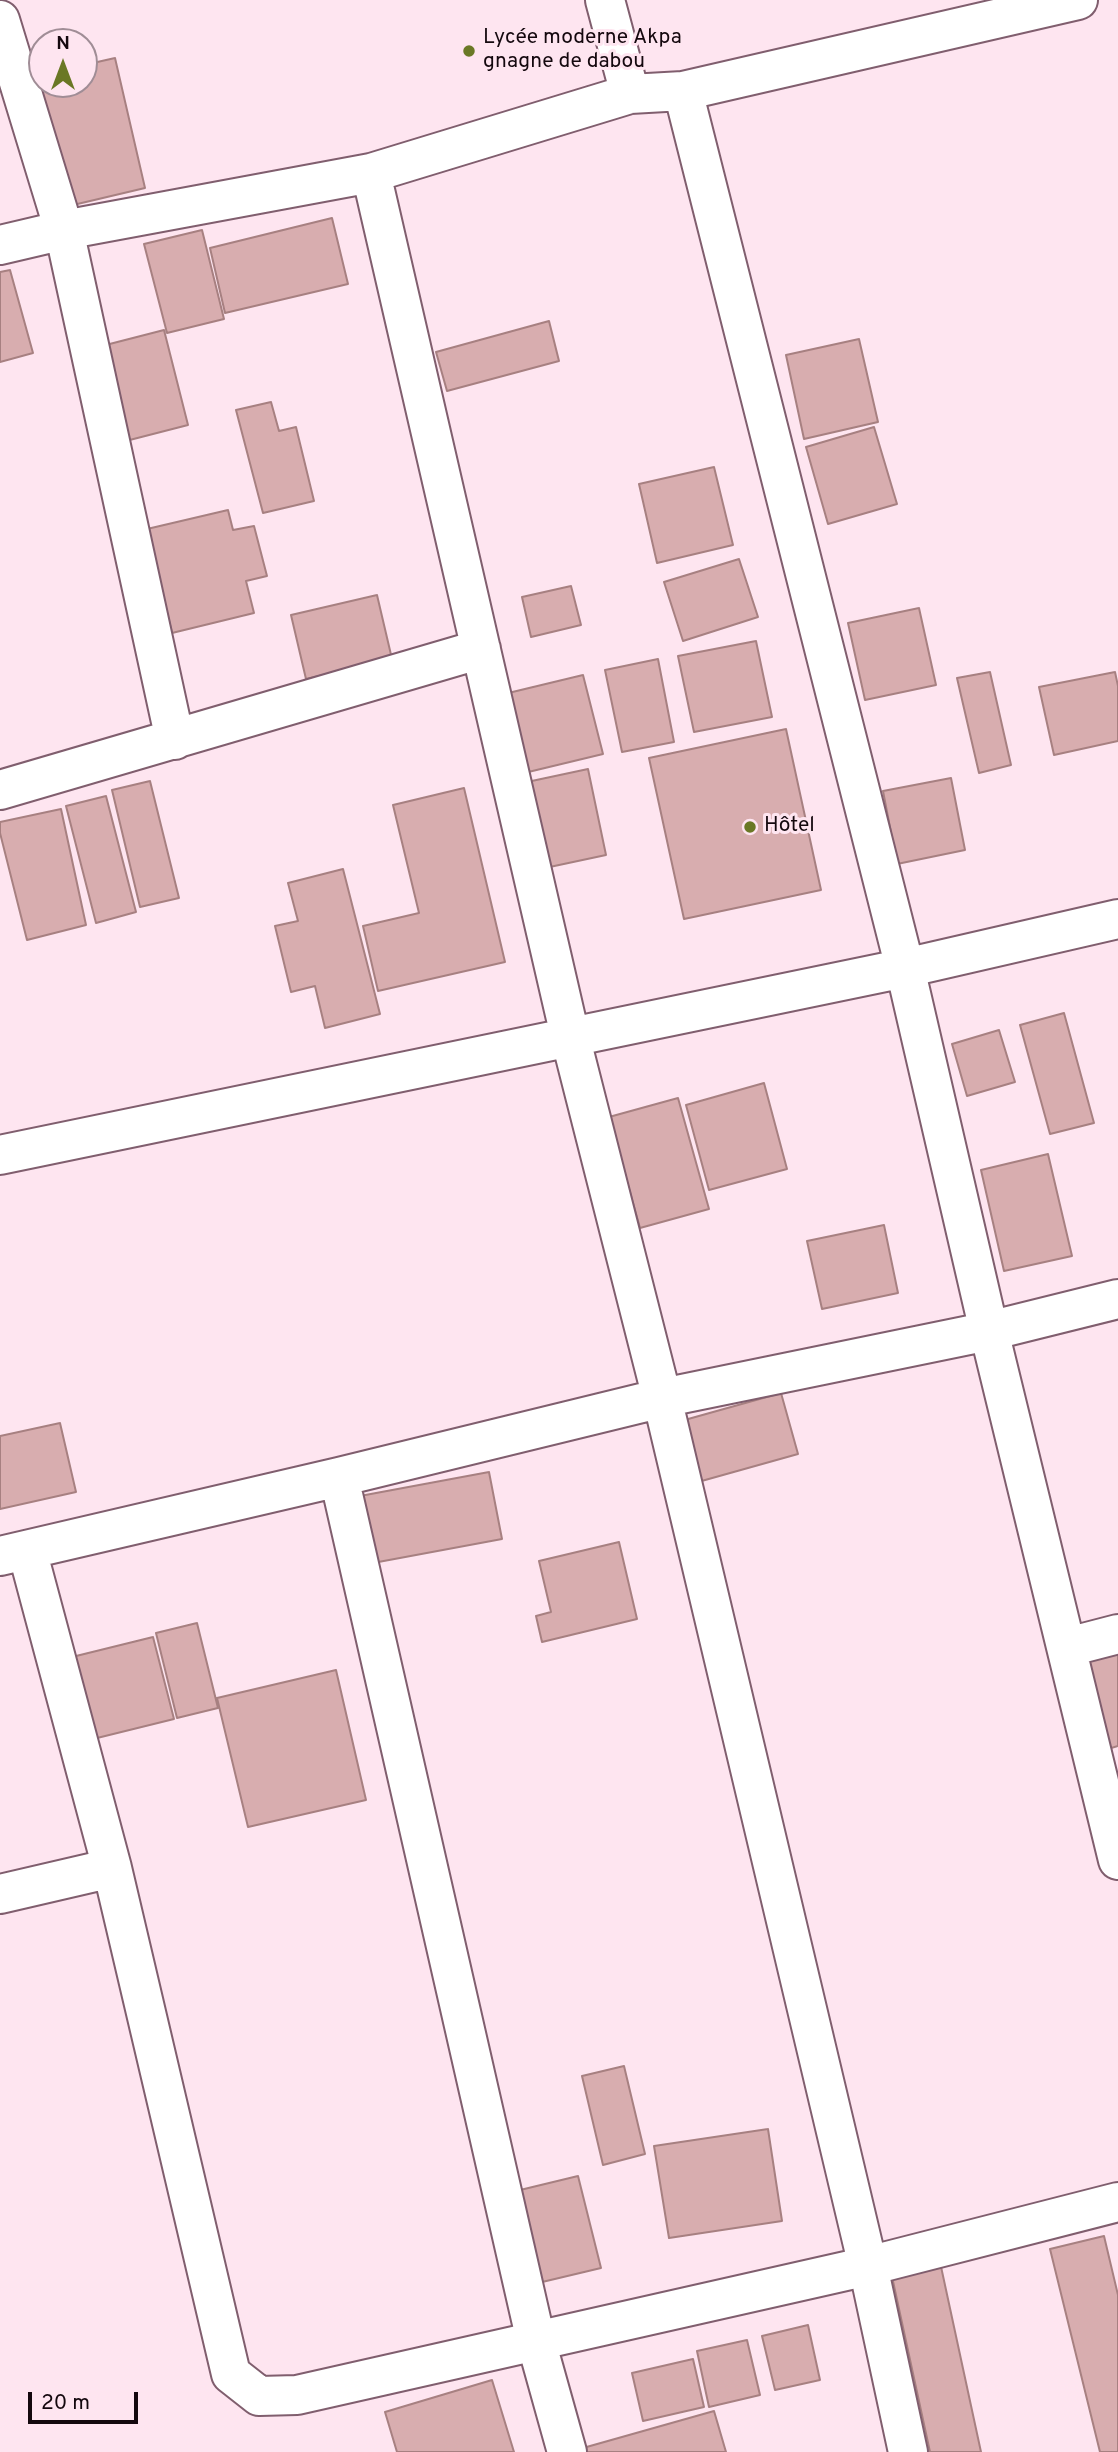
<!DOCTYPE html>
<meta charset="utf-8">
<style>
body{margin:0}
#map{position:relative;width:1118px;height:2452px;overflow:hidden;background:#fee5f0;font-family:Overpass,sans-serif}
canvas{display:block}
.north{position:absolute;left:28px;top:28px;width:70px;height:70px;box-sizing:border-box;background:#fee5f0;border:2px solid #a08d96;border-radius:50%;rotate:0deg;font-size:19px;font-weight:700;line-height:28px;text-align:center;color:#14080e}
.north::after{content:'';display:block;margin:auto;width:24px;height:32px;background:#6a7825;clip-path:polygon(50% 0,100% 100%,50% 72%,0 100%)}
.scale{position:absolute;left:28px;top:2392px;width:110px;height:32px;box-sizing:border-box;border:4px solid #14080e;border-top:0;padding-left:9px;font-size:21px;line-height:24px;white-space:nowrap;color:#14080e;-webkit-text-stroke:5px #fee5f0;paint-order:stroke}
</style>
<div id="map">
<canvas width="1118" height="2452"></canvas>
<div class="north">N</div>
<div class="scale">20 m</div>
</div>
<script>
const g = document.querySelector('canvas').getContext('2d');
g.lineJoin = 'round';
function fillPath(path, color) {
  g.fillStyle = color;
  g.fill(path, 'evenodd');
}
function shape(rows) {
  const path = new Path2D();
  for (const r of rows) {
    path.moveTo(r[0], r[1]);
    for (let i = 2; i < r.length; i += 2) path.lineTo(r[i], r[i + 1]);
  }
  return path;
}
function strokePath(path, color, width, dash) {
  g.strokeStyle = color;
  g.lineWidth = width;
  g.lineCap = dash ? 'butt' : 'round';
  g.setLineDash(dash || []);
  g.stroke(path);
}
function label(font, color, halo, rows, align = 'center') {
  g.font = font + ' Overpass,sans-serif';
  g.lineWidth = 6;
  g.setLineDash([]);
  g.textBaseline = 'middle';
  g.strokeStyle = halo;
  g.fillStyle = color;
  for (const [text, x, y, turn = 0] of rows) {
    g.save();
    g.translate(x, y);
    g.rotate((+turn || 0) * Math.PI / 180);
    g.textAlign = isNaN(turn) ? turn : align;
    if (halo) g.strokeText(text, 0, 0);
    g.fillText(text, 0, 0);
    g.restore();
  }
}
const building = shape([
 [115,58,145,188,69,206,38,76,42,75,42,84,84,84,84,65,115,58],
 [332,218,348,284,225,313,210,248,332,218],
 [202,230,224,319,167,333,144,244,202,230],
 [10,270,33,353,0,362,0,272,10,270],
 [549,321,559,361,447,391,436,352,549,321],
 [164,330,188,425,118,443,94,348,164,330],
 [859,339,878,422,804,439,786,355,859,339],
 [271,402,279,431,296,427,314,501,263,513,236,410,271,402],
 [874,427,897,504,828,524,806,447,874,427],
 [714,467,733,545,657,563,639,484,714,467],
 [228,510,233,530,254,526,267,576,246,581,254,613,172,633,147,529,228,510],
 [739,559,758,617,683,641,664,582,739,559],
 [571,586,581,625,531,637,522,597,571,586],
 [377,595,392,659,306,679,291,615,377,595],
 [919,608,936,685,865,700,848,623,919,608],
 [756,641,772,717,694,732,678,656,756,641],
 [658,659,674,742,622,752,605,670,658,659],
 [990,672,1011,765,979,773,957,678,990,672],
 [1115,672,1118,686,1118,741,1054,755,1039,687,1115,672],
 [583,675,603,754,520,774,500,695,583,675],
 [786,729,821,890,684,919,649,758,786,729],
 [588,769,606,855,545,868,527,782,588,769],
 [951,778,965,850,897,864,883,791,951,778],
 [150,781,179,898,140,907,112,790,150,781],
 [464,788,505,962,378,991,363,926,419,913,393,805,464,788],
 [106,796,136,912,96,923,66,806,106,796],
 [61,809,86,925,27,940,0,833,0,822,61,809],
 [343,869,380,1014,325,1028,315,986,291,992,275,926,298,921,288,883,343,869],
 [1064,1013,1094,1123,1050,1134,1020,1025,1064,1013],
 [999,1030,1015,1082,967,1096,952,1044,999,1030],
 [764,1083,787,1169,709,1190,686,1105,764,1083],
 [678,1098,709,1209,640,1228,609,1117,678,1098],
 [1048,1154,1072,1256,1004,1271,981,1170,1048,1154],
 [884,1225,898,1293,822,1309,807,1241,884,1225],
 [781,1393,798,1454,698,1482,681,1421,781,1393],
 [60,1423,76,1492,0,1509,0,1436,60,1423],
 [489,1472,502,1539,373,1563,360,1496,489,1472],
 [619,1542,637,1619,542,1642,536,1616,551,1612,539,1561,619,1542],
 [197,1623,218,1708,177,1718,156,1633,197,1623],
 [153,1637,174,1719,89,1740,68,1658,153,1637],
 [1118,1653,1118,1746,1108,1749,1087,1660,1118,1653],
 [336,1670,366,1800,248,1827,217,1698,336,1670],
 [624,2066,645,2154,603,2165,582,2076,624,2066],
 [768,2129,782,2221,669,2238,654,2146,768,2129],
 [578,2176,601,2268,538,2283,516,2191,578,2176],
 [1104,2236,1118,2295,1118,2452,1100,2452,1050,2249,1104,2236],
 [940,2262,981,2452,930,2452,891,2272,940,2262],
 [808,2325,820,2380,775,2390,762,2336,808,2325],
 [747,2340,760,2395,709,2407,697,2351,747,2340],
 [693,2359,704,2407,643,2421,632,2373,693,2359],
 [492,2380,514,2452,397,2452,385,2412,492,2380],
 [714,2411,726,2452,584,2452,583,2448,714,2411]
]);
fillPath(building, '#d8adaf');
strokePath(building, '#a78081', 2);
const street = shape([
 [605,0,630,94],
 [0,20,64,230,175,740],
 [683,91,905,968,989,1331,1118,1860],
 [371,173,570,1036,662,1398,868,2266,908,2452],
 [0,245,64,230,371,173,630,94,683,91,1078,0],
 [0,790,481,649],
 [0,1155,905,968,1118,919],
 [339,1477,536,2341,567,2452],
 [27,1550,112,1868,231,2374,259,2396,297,2395,868,2266,1118,2202],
 [0,1556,339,1477,662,1398,989,1331,1118,1299],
 [1068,1647,1118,1634],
 [0,1894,112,1868]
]);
strokePath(street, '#805e6e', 42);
strokePath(street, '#fff', 38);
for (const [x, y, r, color] of [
 [469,51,7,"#6a7825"],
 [750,827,7,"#6a7825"]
]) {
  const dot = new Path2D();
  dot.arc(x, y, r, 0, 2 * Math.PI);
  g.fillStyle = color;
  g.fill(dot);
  strokePath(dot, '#fee5f0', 2.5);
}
label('21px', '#14080e', '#fee5f0', [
 ["Lycée moderne Akpa",483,39],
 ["gnagne de dabou",483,63],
 ["Hôtel",764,827]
], 'left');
</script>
